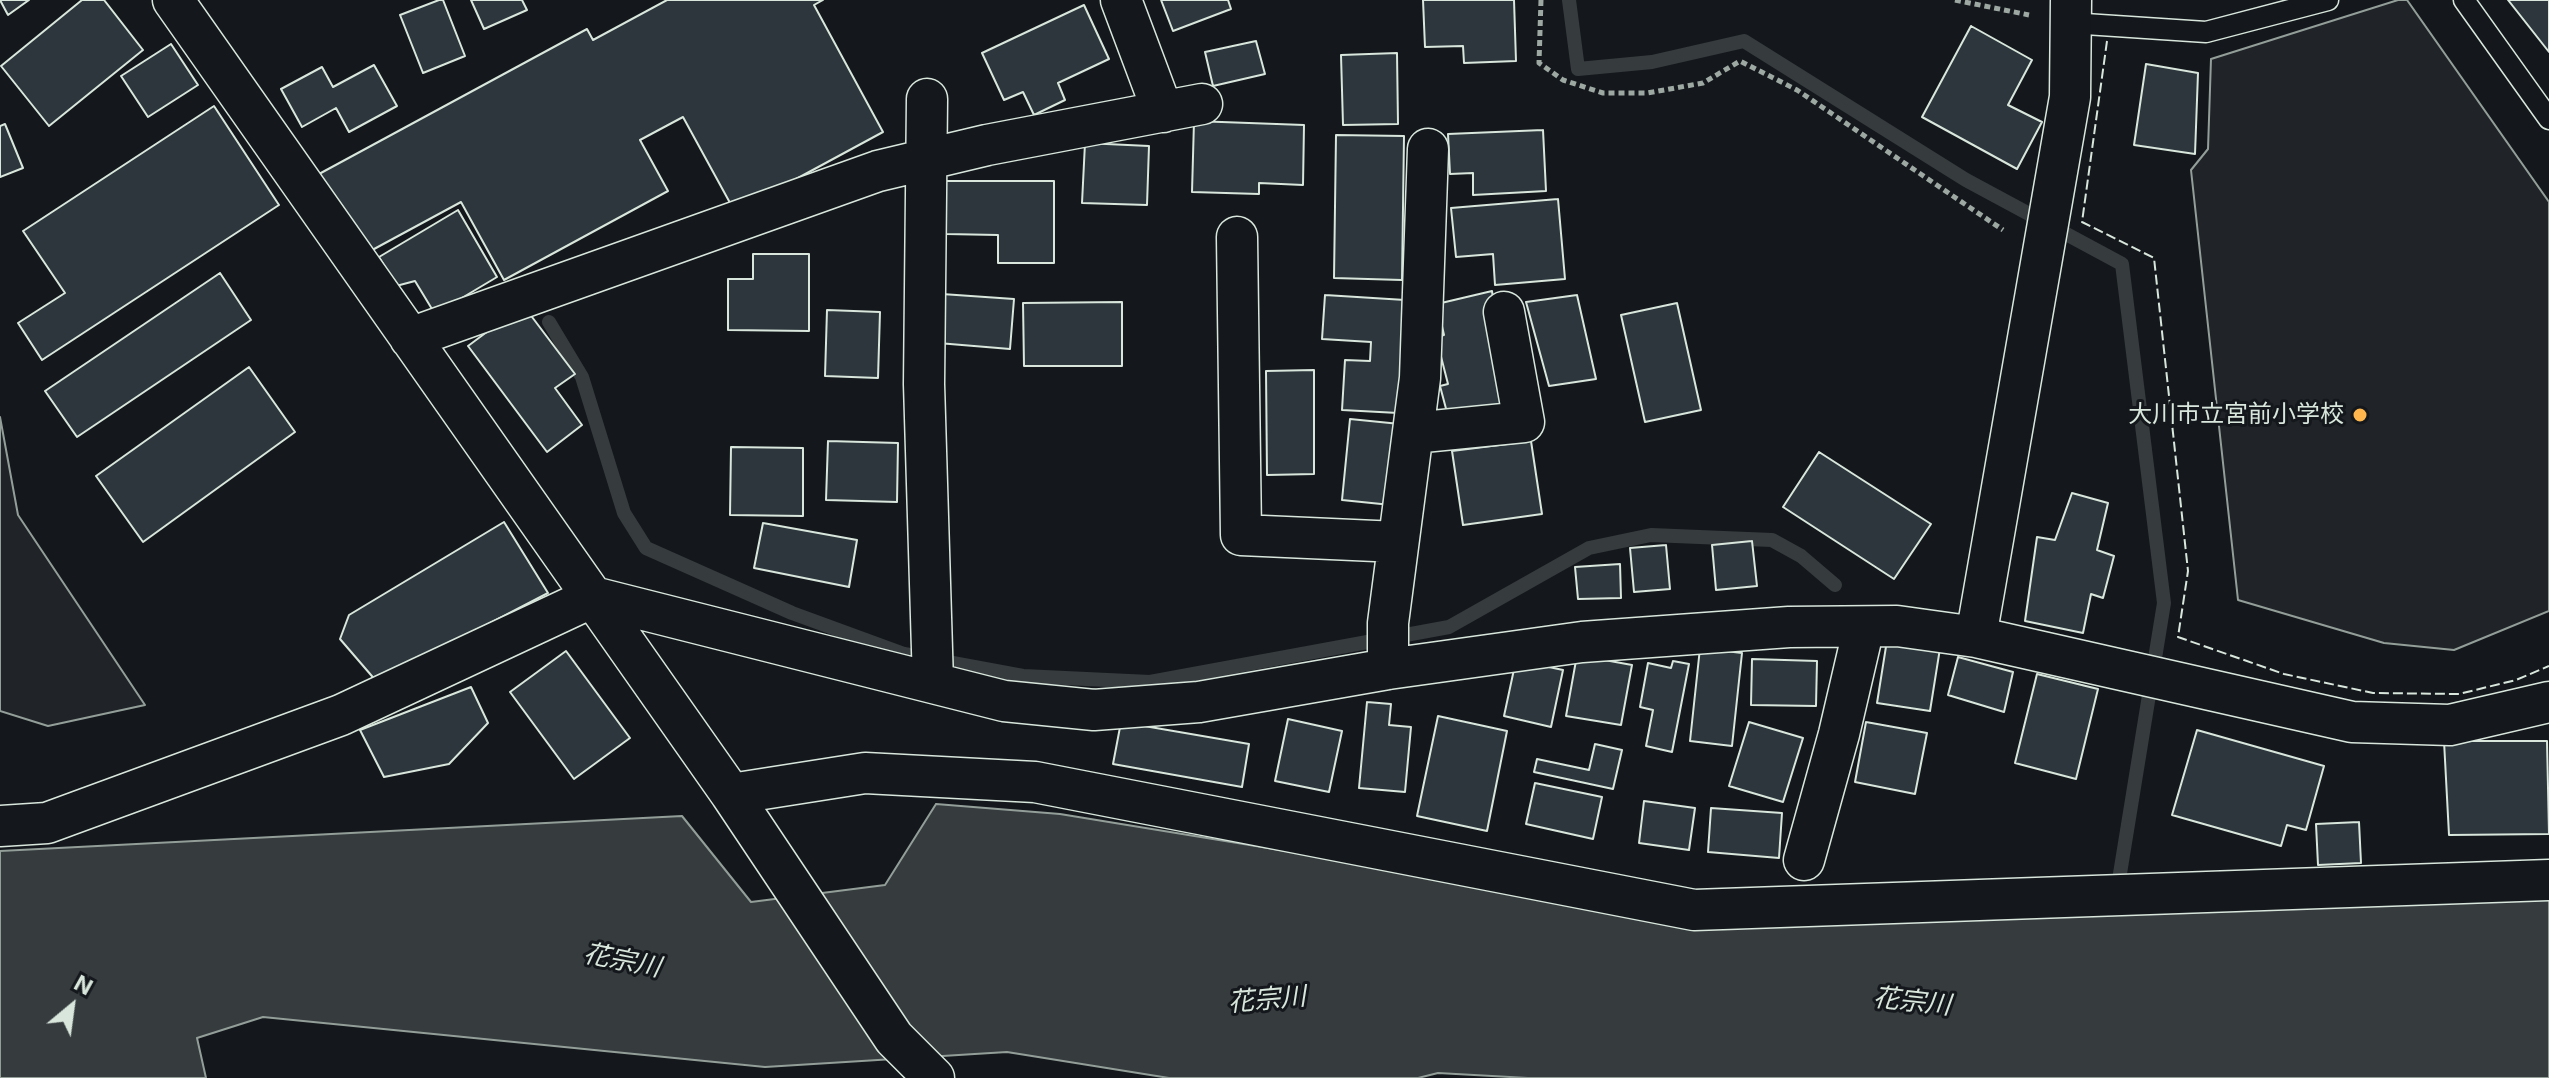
<!DOCTYPE html>
<meta charset="utf-8">
<style>
body{margin:0}
#map{position:relative;width:2549px;height:1078px;overflow:hidden;background:#14181c;font-family:Inter,sans-serif}
canvas{display:block}
.north{position:absolute;left:32px;top:966px;width:80px;height:80px;-webkit-text-stroke:6px #14181c;paint-order:stroke;rotate:29deg;font-size:22px;font-weight:700;line-height:32px;text-align:center;color:#d8e6dc}
.north::after{content:'';display:block;margin:auto;width:28px;height:36px;background:#d8e6dc;clip-path:polygon(50% 0,100% 100%,50% 72%,0 100%)}
</style>
<div id="map">
<canvas width="2549" height="1078"></canvas>
<div class="north">N</div>
</div>
<script>
const g = document.querySelector('canvas').getContext('2d');
g.lineJoin = 'round';
function fillPath(path, color) {
  g.fillStyle = color;
  g.fill(path, 'evenodd');
}
function shape(rows) {
  const path = new Path2D();
  for (const r of rows) {
    path.moveTo(r[0], r[1]);
    for (let i = 2; i < r.length; i += 2) path.lineTo(r[i], r[i + 1]);
  }
  return path;
}
function strokePath(path, color, width, dash) {
  g.strokeStyle = color;
  g.lineWidth = width;
  g.lineCap = dash ? 'butt' : 'round';
  g.setLineDash(dash || []);
  g.stroke(path);
}
function label(font, color, halo, rows, align = 'center') {
  g.font = font + ' Inter,"Noto Sans JP",sans-serif';
  g.lineWidth = 6;
  g.setLineDash([]);
  g.textBaseline = 'middle';
  g.strokeStyle = halo;
  g.fillStyle = color;
  for (const [text, x, y, turn = 0] of rows) {
    g.save();
    g.translate(x, y);
    g.rotate((+turn || 0) * Math.PI / 180);
    g.textAlign = isNaN(turn) ? turn : align;
    if (halo) g.strokeText(text, 0, 0);
    g.fillText(text, 0, 0);
    g.restore();
  }
}
const green = shape([
 [2398,0,2407,0,2549,202,2549,611,2454,650,2384,643,2238,600,2191,170,2208,149,2211,59,2398,0],
 [0,417,18,515,145,705,48,726,0,711,0,417]
]);
fillPath(green, '#202428');
strokePath(green, '#939e99', 2);
const water = shape([
 [936,804,1060,814,1708,920,2549,898,2549,1078,1528,1078,1438,1073,1418,1078,1169,1078,1007,1052,765,1067,263,1017,197,1038,206,1078,0,1078,0,851,682,816,751,902,885,885,936,804]
]);
fillPath(water, '#363b3e');
strokePath(water, '#939e99', 2);
strokePath(shape([
 [1569,0,1578,69,1652,62,1744,41,1966,180,2122,264,2164,603,2117,892],
 [549,322,582,377,624,513,646,548,792,613,904,654,1023,676,1150,682,1449,627,1589,548,1651,535,1772,540,1801,556,1835,585]
]), '#363b3e', 14);
const building = shape([
 [0,0,29,0,8,15,0,0],
 [82,0,104,0,143,50,49,126,1,66,82,0],
 [439,0,443,0,465,56,423,73,400,15,439,0],
 [471,0,522,0,527,10,484,29,471,0],
 [667,0,823,0,814,5,883,132,735,212,683,117,640,140,668,191,504,280,461,202,363,255,319,174,587,29,593,40,667,0],
 [1161,0,1228,0,1231,9,1173,31,1161,0],
 [1423,0,1514,0,1516,61,1464,63,1463,46,1425,47,1423,0],
 [2508,0,2549,0,2549,52,2508,0],
 [1084,5,1109,59,1058,83,1065,100,1034,115,1023,92,1004,100,982,53,1084,5],
 [1971,26,2032,60,2008,105,2042,122,2017,169,1922,117,1971,26],
 [1256,41,1265,74,1213,86,1205,52,1256,41],
 [171,44,198,85,148,117,121,76,171,44],
 [1397,53,1398,124,1343,125,1341,55,1397,53],
 [2146,64,2198,73,2195,154,2134,145,2146,64],
 [374,65,397,106,349,132,336,108,302,127,281,89,322,67,333,87,374,65],
 [214,106,279,205,42,360,18,323,65,293,23,231,214,106],
 [1194,121,1304,125,1303,185,1259,183,1259,194,1192,192,1194,121],
 [5,124,23,168,0,177,0,126,5,124],
 [1543,130,1546,191,1473,195,1473,173,1450,174,1448,134,1543,130],
 [1336,135,1404,136,1402,280,1334,278,1336,135],
 [1085,143,1149,146,1147,205,1082,203,1085,143],
 [946,181,1054,181,1054,263,998,263,998,235,946,234,946,181],
 [1558,199,1565,279,1495,285,1493,254,1456,257,1451,208,1558,199],
 [458,210,497,277,435,314,415,281,396,286,379,257,458,210],
 [753,254,809,254,809,331,728,330,728,279,753,279,753,254],
 [220,273,251,320,77,437,45,391,220,273],
 [1492,291,1508,407,1449,420,1440,386,1448,384,1436,337,1444,335,1437,304,1492,291],
 [942,294,1014,299,1010,349,938,343,942,294],
 [1325,295,1405,300,1398,413,1342,410,1345,360,1370,361,1371,342,1322,339,1325,295],
 [1577,295,1596,379,1549,386,1526,302,1577,295],
 [1122,302,1122,366,1024,366,1023,303,1122,302],
 [1677,303,1701,410,1645,422,1621,315,1677,303],
 [523,305,575,374,555,388,582,425,547,452,468,346,523,305],
 [827,310,880,312,878,378,825,376,827,310],
 [249,367,295,432,143,542,96,476,249,367],
 [1314,370,1314,474,1267,475,1266,371,1314,370],
 [1350,419,1400,424,1391,505,1342,500,1350,419],
 [828,441,898,443,897,502,826,500,828,441],
 [1531,441,1542,514,1463,525,1452,451,1531,441],
 [731,447,803,448,803,516,730,515,731,447],
 [1819,452,1931,524,1894,579,1783,507,1819,452],
 [2072,493,2108,503,2097,550,2114,556,2103,598,2091,594,2083,633,2025,621,2037,537,2055,540,2072,493],
 [504,522,548,593,377,682,340,639,349,615,504,522],
 [763,523,857,540,849,587,754,568,763,523],
 [1752,541,1757,586,1716,590,1712,545,1752,541],
 [1666,545,1670,589,1634,592,1630,548,1666,545],
 [1620,564,1621,598,1578,599,1575,567,1620,564],
 [1888,634,1941,642,1930,711,1877,703,1888,634],
 [1700,648,1742,653,1732,746,1690,741,1700,648],
 [566,651,630,738,574,779,510,692,566,651],
 [1577,655,1632,665,1621,725,1566,716,1577,655],
 [1958,657,2013,672,2004,712,1948,695,1958,657],
 [1752,659,1817,661,1816,706,1751,705,1752,659],
 [1516,660,1563,670,1551,727,1504,716,1516,660],
 [1673,661,1689,664,1672,752,1646,746,1653,710,1640,707,1648,663,1671,668,1673,661],
 [2037,674,2098,689,2076,779,2015,763,2037,674],
 [471,687,488,723,449,764,384,777,360,730,471,687],
 [1367,702,1391,704,1389,725,1411,727,1405,792,1359,788,1367,702],
 [1438,716,1507,731,1487,831,1417,816,1438,716],
 [1288,719,1342,731,1329,792,1275,781,1288,719],
 [1121,722,1249,744,1242,787,1113,764,1121,722],
 [1749,722,1803,738,1783,802,1729,786,1749,722],
 [1866,722,1927,733,1915,794,1855,782,1866,722],
 [2197,730,2324,766,2306,830,2287,825,2281,846,2172,815,2197,730],
 [2444,741,2547,741,2549,834,2449,835,2444,741],
 [1595,744,1622,750,1613,789,1534,772,1537,759,1589,770,1595,744],
 [1535,783,1602,797,1593,839,1526,824,1535,783],
 [1644,801,1695,808,1689,850,1639,843,1644,801],
 [1711,808,1782,813,1779,858,1708,852,1711,808],
 [2359,822,2361,863,2318,865,2316,824,2359,822]
]);
fillPath(building, '#2c363c');
strokePath(building, '#d8e6dc', 2);
const lane = shape([
 [2464,0,2549,119],
 [2070,23,2206,32,2328,0]
]);
const street = shape([
 [173,0,731,794,894,1038,934,1078],
 [1121,0,1163,112],
 [927,99,924,384,933,683],
 [1237,237,1241,535,1398,542],
 [410,338,878,171,987,145,1202,104],
 [1413,433,1524,422,1504,312],
 [1976,637,2070,97,2071,0],
 [1388,669,1388,623,1420,378,1428,149],
 [731,794,865,773,1035,782,1694,910,2549,880],
 [0,826,47,823,341,715,593,597,1004,701,1094,710,1199,702,1388,669,1582,642,1789,627,1897,626,1976,637,2352,722,2450,725,2549,702],
 [1804,860,1839,734,1864,627]
]);
strokePath(lane, '#d8e6dc', 23);
strokePath(street, '#d8e6dc', 43);
strokePath(shape([
 [1541,0,1539,63,1563,80,1603,93,1647,93,1703,83,1740,61,1797,90,2003,230],
 [1955,0,2029,15]
]), '#9da8a2', 5, [6, 4]);
strokePath(lane, '#14181c', 20);
strokePath(street, '#14181c', 40);
strokePath(shape([
 [2107,41,2082,222,2154,258,2188,571,2178,637,2284,674,2373,693,2459,694,2516,680,2549,666]
]), '#d8e6dc', 2, [10, 4]);
for (const [x, y, r, color] of [
 [2360,415,8,"#ffb74d"]
]) {
  const dot = new Path2D();
  dot.arc(x, y, r, 0, 2 * Math.PI);
  g.fillStyle = color;
  g.fill(dot);
  strokePath(dot, '#14181c', 3);
}
label('24px', '#d8e6dc', '#14181c', [
 ["大川市立宮前小学校",2344,415]
], 'right');
label('italic 26px', '#d8e6dc', '#14181c', [
 ["花宗川",622,961,11],
 ["花宗川",1267,1000,-5],
 ["花宗川",1912,1002,6]
]);
</script>
